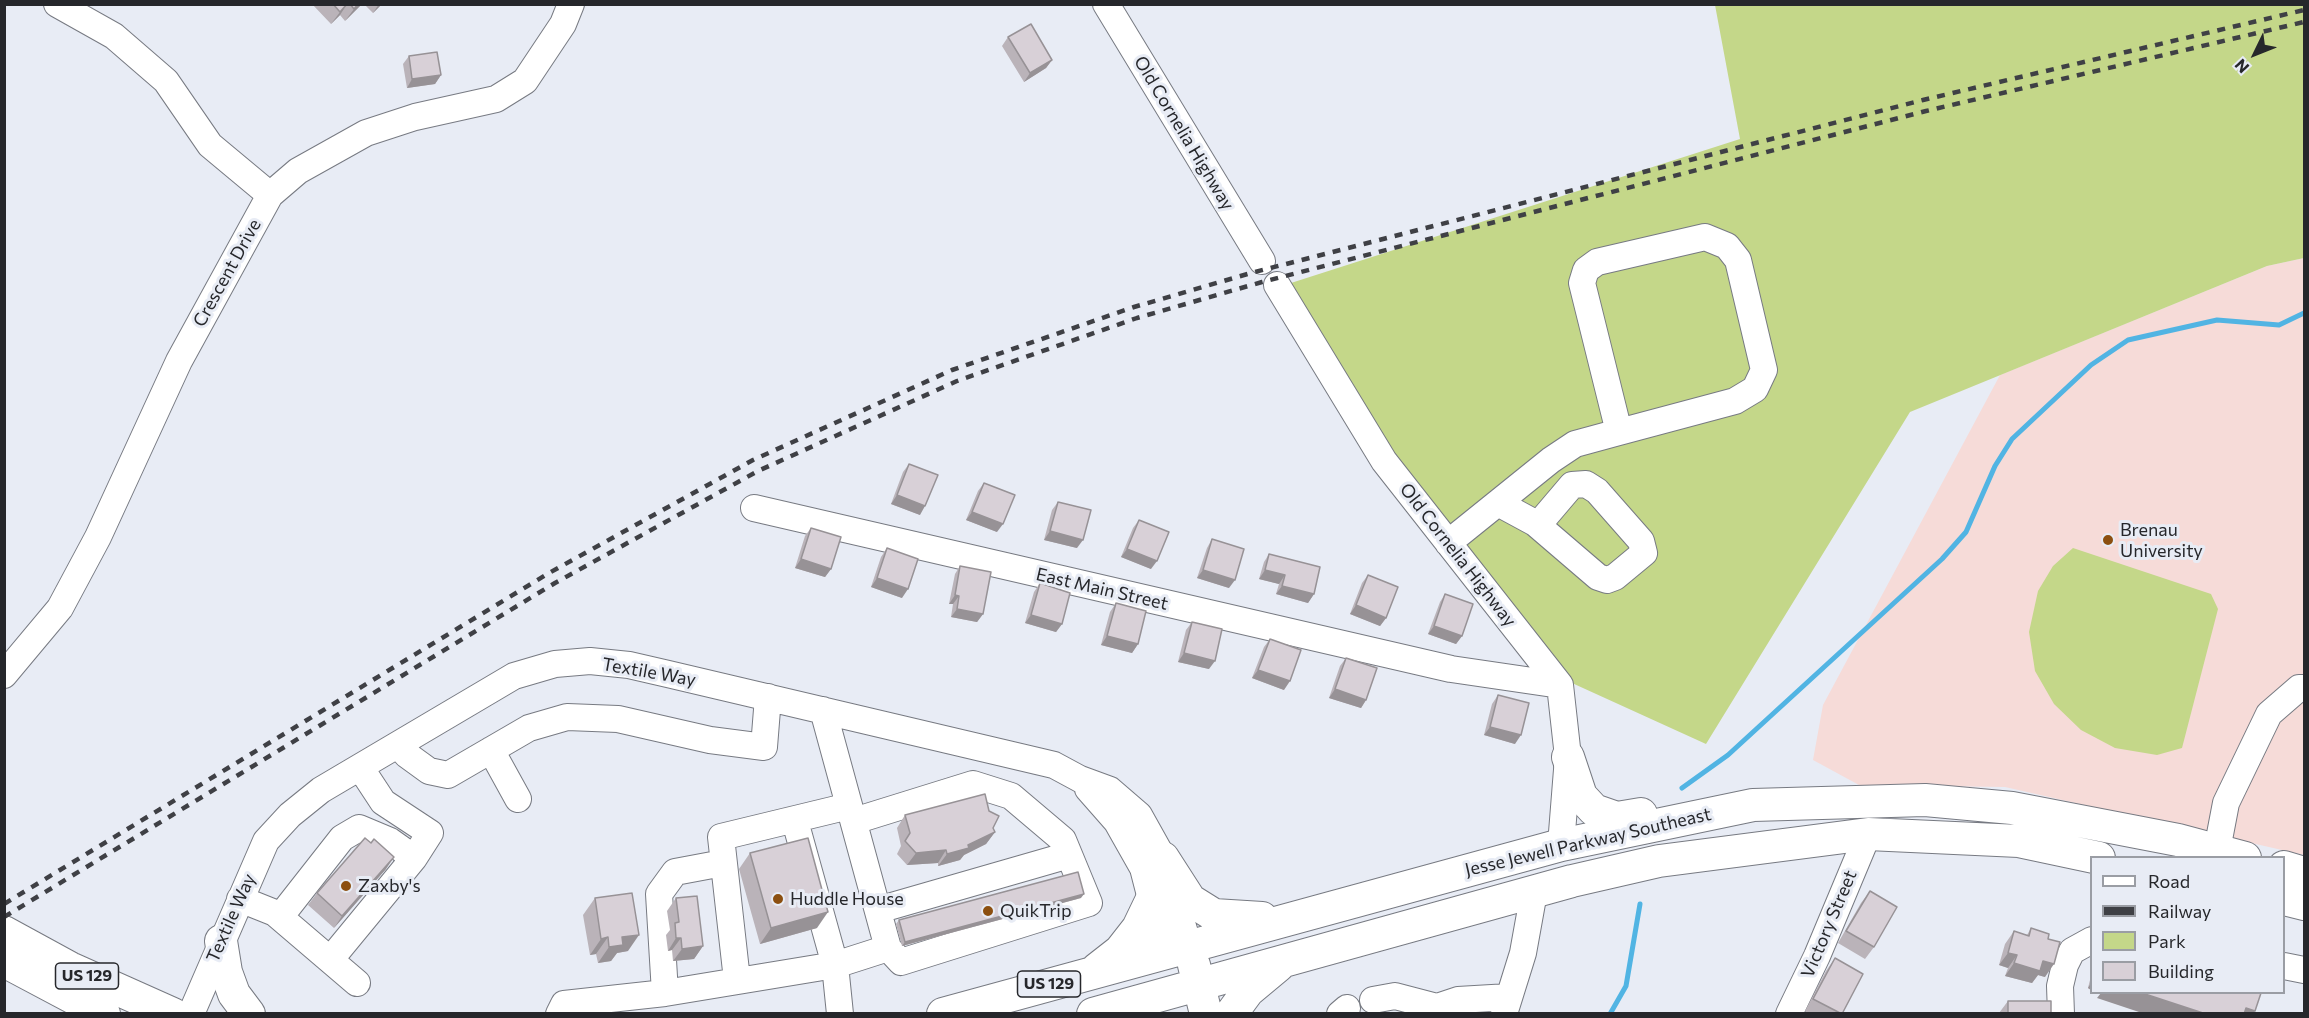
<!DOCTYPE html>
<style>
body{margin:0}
#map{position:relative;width:2309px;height:1018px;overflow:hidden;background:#e8ecf5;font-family:Commissioner,sans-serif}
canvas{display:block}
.frame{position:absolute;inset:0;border:6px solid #26272b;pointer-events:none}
.legend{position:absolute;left:2090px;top:856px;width:195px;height:138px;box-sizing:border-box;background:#e8ecf5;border:2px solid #9a9da4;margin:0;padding:8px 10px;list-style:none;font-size:18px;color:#26272b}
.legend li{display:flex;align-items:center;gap:12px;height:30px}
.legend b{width:30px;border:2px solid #9a9da4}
.north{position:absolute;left:2225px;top:24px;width:60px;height:60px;-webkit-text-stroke:4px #e8ecf5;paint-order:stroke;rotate:227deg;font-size:16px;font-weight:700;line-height:24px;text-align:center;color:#26272b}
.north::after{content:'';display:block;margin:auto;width:21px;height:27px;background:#26272b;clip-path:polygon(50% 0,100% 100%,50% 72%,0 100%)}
</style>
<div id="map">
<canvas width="2309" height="1018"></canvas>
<div class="frame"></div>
<ul class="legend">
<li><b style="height:8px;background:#fff"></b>Road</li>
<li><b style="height:8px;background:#3f4045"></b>Railway</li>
<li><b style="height:16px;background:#c4d789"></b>Park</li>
<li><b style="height:16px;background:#d8d0d7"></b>Building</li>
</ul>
<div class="north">N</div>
</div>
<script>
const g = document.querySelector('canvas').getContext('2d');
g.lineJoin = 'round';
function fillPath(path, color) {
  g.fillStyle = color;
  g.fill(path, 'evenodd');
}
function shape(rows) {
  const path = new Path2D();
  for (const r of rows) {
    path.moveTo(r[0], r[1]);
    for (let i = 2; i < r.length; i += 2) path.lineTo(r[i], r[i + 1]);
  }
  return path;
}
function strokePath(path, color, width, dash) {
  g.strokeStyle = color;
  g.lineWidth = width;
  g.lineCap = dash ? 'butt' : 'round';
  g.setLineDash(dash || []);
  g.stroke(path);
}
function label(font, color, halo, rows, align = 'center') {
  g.font = font + ' Commissioner,sans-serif';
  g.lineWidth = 6;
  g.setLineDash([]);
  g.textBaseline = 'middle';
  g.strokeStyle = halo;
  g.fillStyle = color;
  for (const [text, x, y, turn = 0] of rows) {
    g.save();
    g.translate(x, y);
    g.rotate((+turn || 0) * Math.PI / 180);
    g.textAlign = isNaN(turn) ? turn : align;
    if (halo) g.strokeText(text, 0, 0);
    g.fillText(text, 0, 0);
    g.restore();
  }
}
fillPath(shape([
 [2304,258,2304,855,2005,787,1859,785,1813,760,1823,705,2000,375,2267,266]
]), '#f6dbd8');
fillPath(shape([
 [1715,5,2304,5,2304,258,2267,266,1910,412,1706,744,1528,663,1266,291,1740,139],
 [2073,548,2211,594,2218,609,2182,748,2157,755,2115,748,2081,730,2054,704,2035,671,2029,632,2038,591,2053,566]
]), '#c4d789');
strokePath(shape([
 [1682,788,1728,755,1942,559,1966,532,1995,466,2012,439,2091,365,2128,340,2217,320,2279,325,2304,313],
 [1610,1014,1626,986,1640,904]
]), '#51b4e3', 5);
const minor = shape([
 [57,4,114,36,166,81,210,145,270,195],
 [1106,4,1262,261],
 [1277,285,1384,461,1560,685,1568,757,1561,845],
 [1498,503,1535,523,1598,577,1607,580,1615,577,1644,553,1641,541,1597,491,1586,484,1572,485,1538,525],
 [754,508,1451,669,1560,685],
 [1448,543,1551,460,1575,444,1619,432,1735,401,1755,389,1764,370,1738,260,1727,246,1705,237,1597,262,1586,270,1582,283,1619,432],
 [4,675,60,608,98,537,179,361,270,195,298,171,366,133,415,117,496,99,525,81,563,24,571,4],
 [398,745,407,755,429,771,448,775,529,728,567,717,618,719,710,740,764,747,768,697],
 [491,750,518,799],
 [360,767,383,802,430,833,414,858],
 [1088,789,1117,822,1143,868,1160,934,1162,955],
 [795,821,835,965,840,1014],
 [854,821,973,784,1011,796,1063,840,1089,903,901,962,888,948],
 [2217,850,2226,803,2269,714,2299,688,2304,688],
 [240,899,275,913,357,983],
 [878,910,1069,855],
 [280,917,342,838,359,828,390,841,414,858,330,960],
 [2284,966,2304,970],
 [737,980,721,837,849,806],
 [665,993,659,894,675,872,723,863],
 [1373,1000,1395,996,1437,1007,1445,1014],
 [1437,1007,1458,1000,1509,997],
 [191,1014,266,841,290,815,321,790,514,676,555,664,590,661,629,665,668,674,1054,765,1080,779,1110,790,1139,815,1163,858,1189,947],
 [559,1014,564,1004,665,993,835,965,888,948,823,710],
 [1340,1014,1347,1008],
 [1504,1014,1523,953,1534,892],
 [1789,1014,1817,956,1868,834],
 [2061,1014,2060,986,2065,965,2072,951,2092,940]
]);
const major = shape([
 [1568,757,1581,796,1594,810,1617,818,1641,814],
 [1163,858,1190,900,1214,915,1262,918],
 [2284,867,2304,873],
 [2284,899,2304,904],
 [4,932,70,968,173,1014],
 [221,941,226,972,234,994,249,1014],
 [4,961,104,1014],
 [1194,965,1206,1014],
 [1097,969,1120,951,1138,928,1151,901],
 [943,1014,1561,845,1753,805,1925,800,2012,808,2178,840,2245,858],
 [1093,1014,1572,881,1659,861,1868,834,2019,841,2099,858],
 [1231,1014,1248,991,1278,966]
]);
strokePath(minor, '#777a82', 28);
strokePath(major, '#777a82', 34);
strokePath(minor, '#fff', 26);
strokePath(major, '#fff', 32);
strokePath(shape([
 [4,904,549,573,753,460,952,370,1134,307,1251,273,1923,100,2304,10],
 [4,917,555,583,758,471,957,381,1137,318,1262,282,1926,111,2304,22]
]), '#3f4045', 4.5, [8, 8]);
fillPath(shape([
 [312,4,362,4,345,21,340,15,331,24],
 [364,4,382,4,373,13],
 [1008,37,1052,60,1046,68,1024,82,1002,46],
 [409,56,441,75,435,84,407,88,403,64],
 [909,464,920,515,891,504,903,472],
 [984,483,997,532,966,520,978,491],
 [1058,502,1077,548,1044,540,1052,510],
 [1139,520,1151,569,1121,557,1133,528],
 [811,528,831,569,825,577,795,568,805,536],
 [1212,539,1229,588,1197,578,1207,548],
 [887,548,902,598,871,587,881,557],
 [1269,554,1314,594,1308,603,1276,594,1279,584,1259,579,1264,562],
 [960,566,983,614,977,622,951,617,953,604,949,604,955,574],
 [1368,575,1386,618,1380,626,1350,614,1362,583],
 [1040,583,1062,624,1056,632,1025,623,1034,592],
 [1445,594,1462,636,1456,644,1428,634,1440,602],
 [1116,603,1138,644,1132,653,1101,645,1110,612],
 [1192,622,1209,669,1178,662,1186,630],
 [1270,639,1284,690,1252,678,1264,647],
 [1346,658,1366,700,1361,708,1329,698,1340,666],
 [1498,695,1515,744,1484,735,1492,704],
 [905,815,993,828,995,832,986,844,964,855,960,860,938,866,938,863,907,865,897,854,901,846,897,828],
 [750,853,817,928,760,944,739,869],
 [386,869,334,928,308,905,317,893],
 [1870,891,1874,947,1865,959,1838,943,1861,903],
 [595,898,628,951,617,953,611,961,598,963,596,954,590,955,583,915],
 [676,898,703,946,694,959,673,961,672,950,668,951,666,935,670,930,667,911],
 [1081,898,902,946,896,924,899,920],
 [2031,928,2048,939,2045,977,2038,975,2032,983,2005,976,2008,968,1999,965,2005,944,2014,931,2027,935],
 [1835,958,1842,1014,1809,1014,1805,1011,1826,971],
 [2091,976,2091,990,2088,988],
 [2008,1001,2051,1014,1999,1013]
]), '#bab3b9');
fillPath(shape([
 [347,4,340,15,331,24,340,12],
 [358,4,362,4,345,21,354,9],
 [379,4,382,4,373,13],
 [1052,60,1046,68,1024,82,1030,73],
 [441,75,435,84,407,88,412,79],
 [897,495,925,506,920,515,891,504],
 [972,512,1003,524,997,532,966,520],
 [1050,531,1083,540,1077,548,1044,540],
 [1127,549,1157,561,1151,569,1121,557],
 [801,559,831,569,825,577,795,568],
 [1203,570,1235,580,1229,588,1197,578],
 [1265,570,1285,575,1279,584,1259,579],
 [877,578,908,589,902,598,871,587],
 [1282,586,1314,594,1308,603,1276,594],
 [955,595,959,596,953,604,949,604],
 [1356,605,1386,618,1380,626,1350,614],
 [957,609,983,614,977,622,951,617],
 [1031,615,1062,624,1056,632,1025,623],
 [1434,626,1462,636,1456,644,1428,634],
 [1107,636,1138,644,1132,653,1101,645],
 [1184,653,1215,661,1209,669,1178,662],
 [1258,670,1290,681,1284,690,1252,678],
 [1335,689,1366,700,1361,708,1329,698],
 [1490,727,1521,735,1515,744,1484,735],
 [995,832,986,844,964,855,960,860,938,866,947,854],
 [946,850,938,863,907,865,916,853],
 [394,857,386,869,334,928,342,916],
 [1084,894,1081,898,902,946,905,942],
 [828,912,817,928,760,944,771,928],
 [639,935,628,951,617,953,611,961,598,963,609,947,622,937],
 [608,937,596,954,590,955,601,939],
 [676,938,681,938,672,950,668,951],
 [703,946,694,959,673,961,682,949],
 [2008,953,2017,955,2008,968,1999,965],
 [2043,961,2054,964,2045,977,2038,975,2032,983,2005,976,2014,963],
 [2091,983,2091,990,2088,988],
 [2101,993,2142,993,2206,1014,2145,1014,2097,998],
 [2246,1008,2255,1011,2253,1014,2242,1014]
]), '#979296');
const building = shape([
 [333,4,347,4,340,12,333,4],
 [350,4,358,4,354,9,350,4],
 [1031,24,1052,60,1030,73,1008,37,1031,24],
 [437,52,441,75,412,79,409,56,437,52],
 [909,464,938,475,925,506,897,495,909,464],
 [984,483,1015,495,1003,524,972,512,984,483],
 [1058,502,1091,510,1083,540,1050,531,1058,502],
 [1139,520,1169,532,1157,561,1127,549,1139,520],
 [811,528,841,537,831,569,801,559,811,528],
 [1212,539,1244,549,1235,580,1203,570,1212,539],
 [887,548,918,559,908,589,877,578,887,548],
 [1269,554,1320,567,1314,594,1282,586,1285,575,1265,570,1269,554],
 [960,566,991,572,983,614,957,609,959,596,955,595,960,566],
 [1368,575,1398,587,1386,618,1356,605,1368,575],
 [1040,583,1070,593,1062,624,1031,615,1040,583],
 [1445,594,1473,604,1462,636,1434,626,1445,594],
 [1116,603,1146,611,1138,644,1107,636,1116,603],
 [1192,622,1222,629,1215,661,1184,653,1192,622],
 [1270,639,1301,650,1290,681,1258,670,1270,639],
 [1346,658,1377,668,1366,700,1335,689,1346,658],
 [1498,695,1529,703,1521,735,1490,727,1498,695],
 [985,794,989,811,999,816,993,828,995,832,968,845,969,848,947,854,946,850,916,853,905,841,910,833,905,815,985,794],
 [365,838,371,843,374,839,394,857,342,916,317,893,365,838],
 [808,838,828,912,771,928,750,853,808,838],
 [1078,872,1084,894,905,942,899,920,1078,872],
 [1870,891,1897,907,1874,947,1846,931,1870,891],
 [632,893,639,935,622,937,623,945,609,947,608,937,601,939,595,898,632,893],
 [697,896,703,946,682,949,681,938,676,938,675,923,679,922,676,898,697,896],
 [2031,928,2049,934,2048,939,2060,942,2054,964,2043,961,2040,971,2014,963,2017,955,2008,953,2014,931,2029,936,2031,928],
 [1835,958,1863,974,1842,1014,1813,999,1835,958],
 [2142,993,2261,993,2255,1011,2246,1008,2244,1014,2206,1014,2142,993],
 [2008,1001,2051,1001,2051,1014,2008,1014,2008,1001]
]);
fillPath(building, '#d8d0d7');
strokePath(building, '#979296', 1.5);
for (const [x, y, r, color] of [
 [2108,540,6,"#8c4f10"],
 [346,886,6,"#8c4f10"],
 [778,899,6,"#8c4f10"],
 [988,911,6,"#8c4f10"]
]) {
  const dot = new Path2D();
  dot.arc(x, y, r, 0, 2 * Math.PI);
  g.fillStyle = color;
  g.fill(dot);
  strokePath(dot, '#e8ecf5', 2);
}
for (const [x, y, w] of [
 [87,976,63],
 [1049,984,63]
]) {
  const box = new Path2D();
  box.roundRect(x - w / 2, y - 13, w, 26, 4.5);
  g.fillStyle = '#e8ecf5';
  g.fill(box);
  strokePath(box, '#26272b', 1.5);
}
label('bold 16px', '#26272b', null, [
 ["US 129",87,976],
 ["US 129",1049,984]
]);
label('18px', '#26272b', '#e8ecf5', [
 ["Old Cornelia Highway",1184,133,59],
 ["Crescent Drive",227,273,-61],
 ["Old Cornelia Highway",1458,555,52],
 ["East Main Street",1102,589,13],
 ["Textile Way",649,672,10],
 ["Jesse Jewell Parkway Southeast",1588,842,-13],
 ["Textile Way",231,918,-66],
 ["Victory Street",1829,924,-67]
]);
label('18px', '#26272b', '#e8ecf5', [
 ["Brenau",2120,530],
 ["University",2120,551],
 ["Zaxby's",358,886],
 ["Huddle House",790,899],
 ["QuikTrip",1000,911]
], 'left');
</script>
